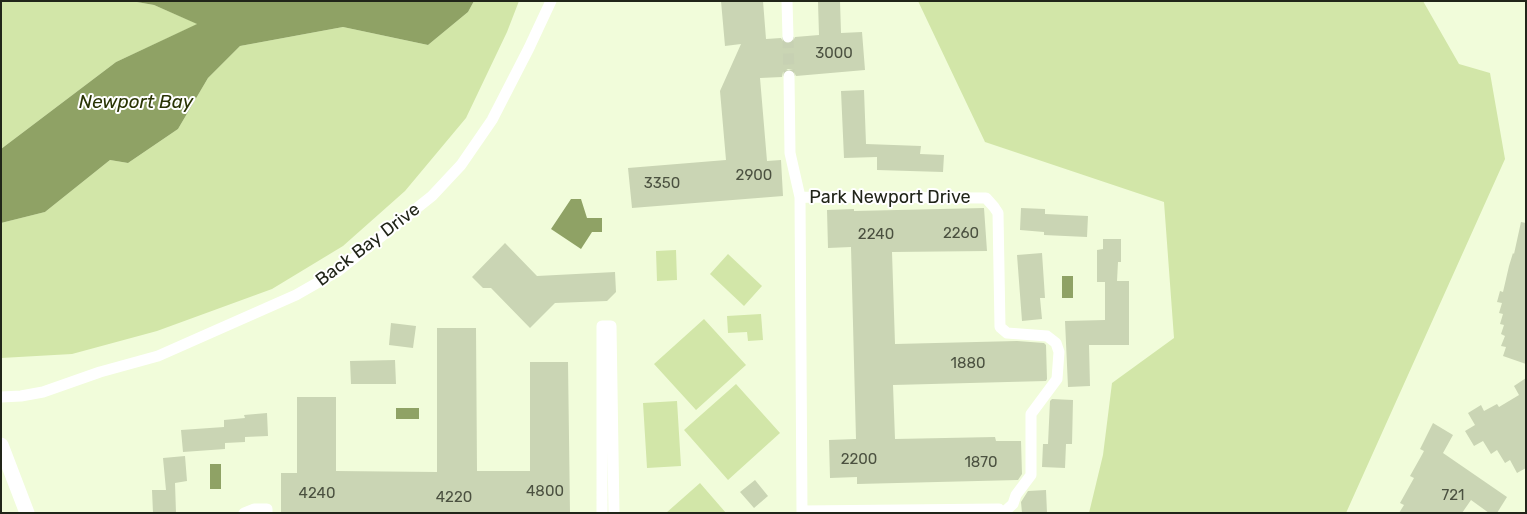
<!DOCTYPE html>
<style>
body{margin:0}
#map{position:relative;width:1527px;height:514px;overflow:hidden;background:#f1fcda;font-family:Rubik,sans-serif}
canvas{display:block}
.frame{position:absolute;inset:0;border:2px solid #212519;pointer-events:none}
</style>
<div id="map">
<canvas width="1527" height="514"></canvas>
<div class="frame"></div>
</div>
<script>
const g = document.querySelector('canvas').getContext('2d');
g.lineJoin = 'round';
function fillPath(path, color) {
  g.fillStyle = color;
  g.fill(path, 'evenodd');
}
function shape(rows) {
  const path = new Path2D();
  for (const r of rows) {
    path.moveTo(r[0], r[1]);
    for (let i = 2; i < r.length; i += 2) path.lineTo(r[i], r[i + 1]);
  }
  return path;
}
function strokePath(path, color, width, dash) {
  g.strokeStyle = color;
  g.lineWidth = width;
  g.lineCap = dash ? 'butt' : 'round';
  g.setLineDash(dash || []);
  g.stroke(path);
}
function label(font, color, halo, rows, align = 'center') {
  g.font = font + ' Rubik,sans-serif';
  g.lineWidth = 4;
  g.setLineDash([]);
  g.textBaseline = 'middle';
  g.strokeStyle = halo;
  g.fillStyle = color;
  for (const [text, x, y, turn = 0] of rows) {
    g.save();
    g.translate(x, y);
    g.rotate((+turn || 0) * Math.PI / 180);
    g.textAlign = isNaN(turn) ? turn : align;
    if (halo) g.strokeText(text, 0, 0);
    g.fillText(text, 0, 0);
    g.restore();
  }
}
fillPath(shape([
 [1,1,131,1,154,5,198,24,116,62,1,149],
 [474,1,519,1,507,32,466,118,405,191,343,246,272,289,157,331,72,354,1,358,1,223,45,212,110,160,128,163,178,129,208,78,240,46,343,27,428,45,468,12],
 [918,1,1423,1,1459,64,1490,73,1505,159,1346,513,1089,513,1103,455,1112,383,1174,338,1164,202,985,142],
 [676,250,677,280,657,281,656,251],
 [728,254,762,286,744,306,710,274],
 [761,314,763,340,748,341,747,332,728,333,727,316],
 [704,319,746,365,696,410,654,364],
 [736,384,780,433,728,480,684,430],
 [677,401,681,466,647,468,643,403],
 [700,483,726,513,666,513]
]), '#d2e6a8');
fillPath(shape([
 [131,1,474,1,468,12,428,45,343,27,240,46,208,78,178,129,128,163,110,160,45,212,1,223,1,149,116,62,197,24,154,5],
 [571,199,581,199,587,218,602,218,602,232,592,232,581,249,551,229],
 [1062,276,1073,276,1073,298,1062,298],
 [396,408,419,408,419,419,396,419],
 [210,464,221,464,221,489,210,489]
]), '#8fa265');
fillPath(shape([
 [721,1,763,1,766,39,781,38,784,43,788,44,792,43,795,37,819,35,818,2,840,1,841,33,862,32,865,70,796,76,793,70,788,69,783,72,782,77,760,78,767,161,781,160,783,196,632,208,628,168,726,160,720,91,741,44,725,46],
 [864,90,866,144,921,146,920,154,944,155,943,172,877,170,877,157,844,158,841,91],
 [984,208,987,251,892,252,895,344,1017,341,1044,343,1046,345,1047,379,1046,381,893,385,895,439,995,437,996,441,1021,441,1022,474,1018,480,857,484,857,477,830,478,829,440,856,439,851,247,828,248,827,210,854,209,854,211],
 [1021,208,1045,209,1045,214,1088,216,1087,237,1044,235,1044,232,1020,230],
 [1521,222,1526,223,1526,364,1503,356,1506,347,1501,346,1505,336,1501,334,1504,325,1500,324,1503,314,1499,313,1502,303,1497,302,1500,291,1503,292,1509,266,1513,253,1514,254],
 [1103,239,1121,239,1121,262,1118,262,1117,281,1129,281,1129,345,1089,345,1090,386,1068,387,1065,321,1105,320,1105,282,1097,282,1097,250,1103,249],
 [505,243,537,276,615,272,616,292,607,301,555,303,530,328,491,288,483,288,472,277],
 [1042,253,1045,298,1040,298,1042,319,1022,321,1017,255],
 [391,323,416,326,413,348,389,345],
 [437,328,476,328,477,471,530,471,530,362,568,362,570,513,281,512,281,473,297,473,297,397,336,397,336,471,437,472],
 [395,360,396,384,351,384,350,361],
 [1526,378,1526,468,1517,473,1510,460,1505,463,1497,450,1491,454,1483,441,1474,446,1465,431,1475,425,1468,413,1481,405,1484,411,1497,404,1499,407,1519,395,1514,386],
 [1052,399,1073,400,1072,444,1066,444,1065,468,1042,467,1043,444,1048,444,1050,401],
 [267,413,268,436,245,437,245,442,225,443,225,449,183,452,181,430,224,427,224,420,245,418,244,415],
 [1433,423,1453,435,1443,453,1507,497,1497,513,1489,513,1471,500,1462,513,1399,513,1404,505,1400,503,1414,478,1410,476,1424,451,1420,449],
 [185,456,187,481,175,483,176,513,153,513,152,490,166,490,163,458],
 [755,480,768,496,754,508,740,492],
 [1046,490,1047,513,1022,513,1021,502,1028,491]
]), '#cad5b4');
strokePath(shape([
 [788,37,789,76]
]), '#c7d1b3', 11, [11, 5.5]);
strokePath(shape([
 [787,1,788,37],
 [789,76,790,153,800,197,802,513],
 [800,197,986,198,994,207,998,213,1000,327,1007,333,1047,336,1056,343,1059,352,1057,379,1031,414,1031,475,1016,495,1013,504,1003,513],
 [1,397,21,396,43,392,100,372,158,356,296,295,338,271,432,196,461,165,492,120,529,48,551,1],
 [802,511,999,509,1002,513],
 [244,513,254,509,267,509,267,513],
 [602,513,602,326,611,326,614,513]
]), '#fff', 11);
strokePath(shape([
 [1,445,27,513]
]), '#fff', 15);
label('15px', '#4b5140', null, [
 ["3000",834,54],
 ["2900",754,176],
 ["3350",662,184],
 ["2260",961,234],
 ["2240",876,235],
 ["1880",968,364],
 ["2200",859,460],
 ["1870",981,463],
 ["4800",545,492],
 ["4240",317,494],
 ["721",1453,496],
 ["4220",454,498]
]);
label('18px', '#212519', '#fff', [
 ["Park Newport Drive",890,198],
 ["Back Bay Drive",368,245,-37]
]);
label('italic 19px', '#293404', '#fff', [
 ["Newport Bay",136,103]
]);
</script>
